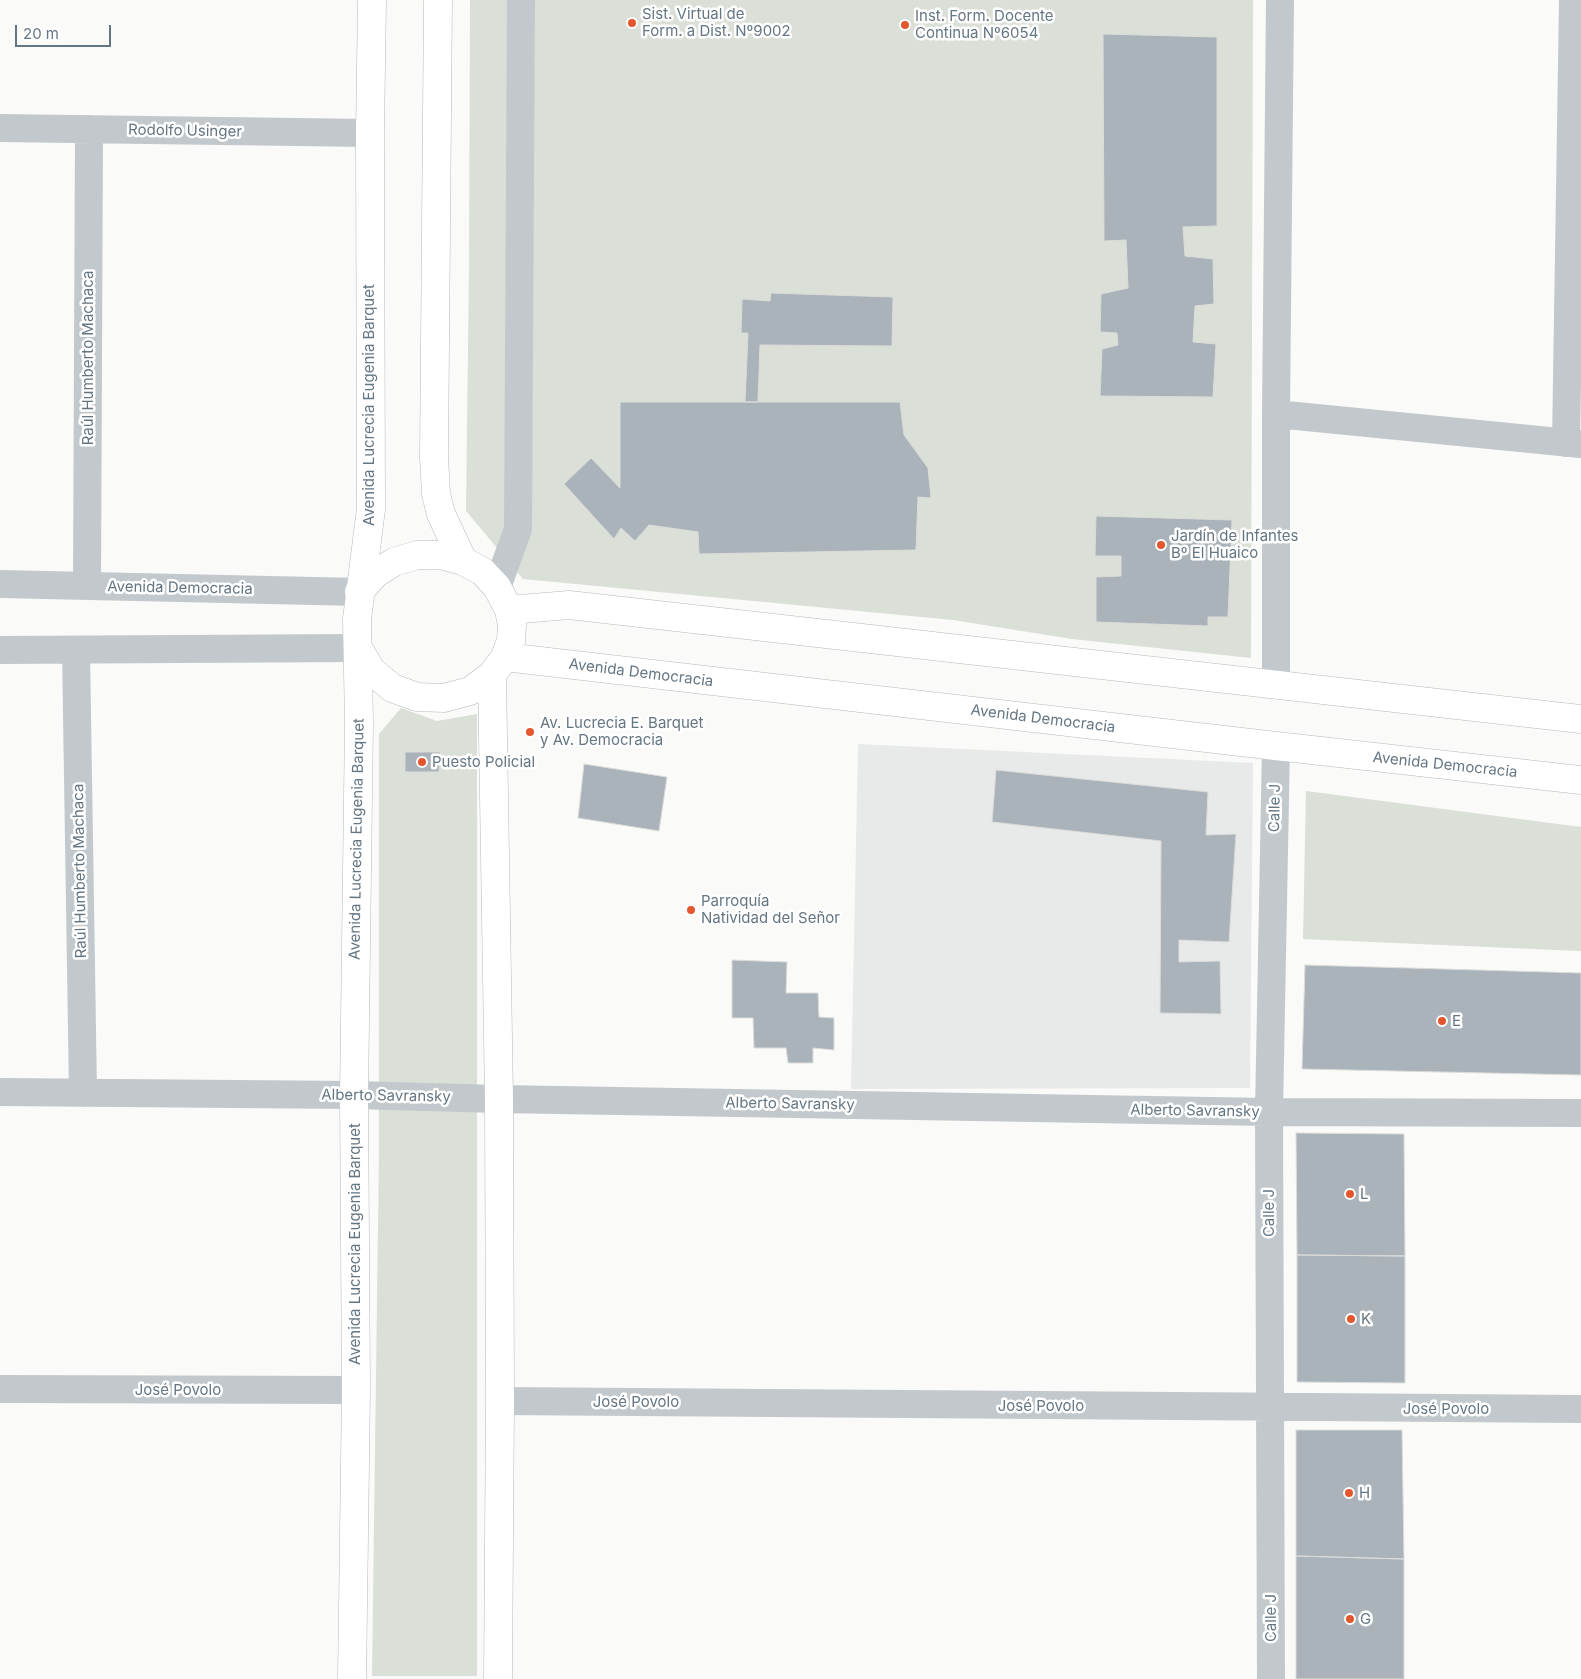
<!DOCTYPE html>
<meta charset="utf-8">
<style>
body{margin:0}
#map{position:relative;width:1581px;height:1679px;overflow:hidden;background:#fafaf8;font-family:Inter,sans-serif}
canvas{display:block}
.scale{position:absolute;left:15px;top:25px;width:96px;height:22px;box-sizing:border-box;border:2px solid #657683;border-top:0;padding-left:6px;font-size:15px;line-height:18px;white-space:nowrap;color:#657683;-webkit-text-stroke:4px #fff;paint-order:stroke}
</style>
<div id="map">
<canvas width="1581" height="1679"></canvas>
<div class="scale">20 m</div>
</div>
<script>
const g = document.querySelector('canvas').getContext('2d');
g.lineJoin = 'round';
function fillPath(path, color) {
  g.fillStyle = color;
  g.fill(path, 'evenodd');
}
function shape(rows) {
  const path = new Path2D();
  for (const r of rows) {
    path.moveTo(r[0], r[1]);
    for (let i = 2; i < r.length; i += 2) path.lineTo(r[i], r[i + 1]);
  }
  return path;
}
function strokePath(path, color, width, dash) {
  g.strokeStyle = color;
  g.lineWidth = width;
  g.lineCap = dash ? 'butt' : 'round';
  g.setLineDash(dash || []);
  g.stroke(path);
}
function label(font, color, halo, rows, align = 'center') {
  g.font = font + ' Inter,sans-serif';
  g.lineWidth = 5;
  g.setLineDash([]);
  g.textBaseline = 'middle';
  g.strokeStyle = halo;
  g.fillStyle = color;
  for (const [text, x, y, turn = 0] of rows) {
    g.save();
    g.translate(x, y);
    g.rotate((+turn || 0) * Math.PI / 180);
    g.textAlign = isNaN(turn) ? turn : align;
    if (halo) g.strokeText(text, 0, 0);
    g.fillText(text, 0, 0);
    g.restore();
  }
}
fillPath(shape([
 [858,744,1253,763,1250,1088,851,1089]
]), '#e8e9e9');
fillPath(shape([
 [470,0,1253,0,1251,658,1072,639,953,620,523,579,466,511,469,270],
 [401,708,437,721,477,714,477,1676,372,1676,379,1152,379,734],
 [1306,791,1581,827,1581,951,1303,939]
]), '#dadfd7');
const building = shape([
 [1103,34,1217,37,1217,226,1183,227,1185,256,1213,259,1214,304,1195,306,1193,342,1216,344,1213,397,1100,396,1102,349,1118,345,1117,333,1100,332,1101,294,1128,288,1126,240,1104,241,1103,34],
 [771,293,893,297,892,346,760,345,758,402,745,402,748,333,741,333,742,299,770,301,771,293],
 [620,402,900,402,904,435,928,468,931,498,918,497,916,550,699,554,698,532,649,525,635,541,621,528,614,539,564,484,591,458,620,488,620,402],
 [1096,516,1232,520,1228,617,1208,617,1208,626,1096,622,1096,577,1121,576,1121,556,1095,556,1096,516],
 [405,752,440,752,439,772,405,772,405,752],
 [584,764,667,777,659,831,578,818,584,764],
 [996,770,1208,792,1206,835,1236,834,1229,942,1179,940,1179,962,1220,961,1221,1014,1160,1013,1161,841,992,822,996,770],
 [732,960,787,962,786,993,818,993,819,1017,834,1018,834,1050,813,1048,813,1063,788,1063,786,1048,754,1048,753,1018,732,1018,732,960],
 [1305,965,1581,973,1581,1075,1302,1069,1305,965],
 [1296,1133,1404,1134,1405,1256,1297,1255,1296,1133],
 [1297,1255,1405,1256,1405,1383,1297,1382,1297,1255],
 [1296,1430,1402,1430,1404,1559,1296,1556,1296,1430],
 [1296,1556,1404,1559,1404,1679,1296,1679,1296,1556]
]);
fillPath(building, '#aab3b9');
strokePath(building, '#dcdcda', 1);
const secondary = shape([
 [438,0,434,457,436,494,441,514,463,561],
 [509,610,569,605,1581,719],
 [358,648,372,671,392,688,417,697,444,698,470,691,492,675,505,657,511,641,512,625,509,610,497,587,482,571,463,561,440,555,417,555,394,562,375,574,359,592],
 [505,657,1276,746,1581,780],
 [492,675,499,1099,500,1401,498,1679],
 [352,1679,356,1390,354,1095,359,723,357,619,371,509,370,133,372,0]
]);
strokePath(secondary, '#b3babf', 29);
strokePath(shape([
 [0,128,370,133],
 [1276,414,1581,444],
 [1566,443,1573,0],
 [0,584,359,592],
 [87,586,89,129],
 [497,587,518,529,521,0],
 [0,650,358,648],
 [76,650,83,1093],
 [1276,685,1276,414,1280,0],
 [0,1092,354,1095,499,1099,1269,1112,1581,1113],
 [0,1389,356,1390],
 [500,1401,1581,1409],
 [1271,1679,1269,1112,1276,746]
]), '#c3c8cc', 28);
strokePath(secondary, '#fff', 28);
for (const [x, y, r, color] of [
 [632,23,5,"#e4572e"],
 [905,25,5,"#e4572e"],
 [1161,545,5,"#e4572e"],
 [530,732,5,"#e4572e"],
 [422,762,5,"#e4572e"],
 [691,910,5,"#e4572e"],
 [1442,1021,5,"#e4572e"],
 [1350,1194,5,"#e4572e"],
 [1351,1319,5,"#e4572e"],
 [1349,1493,5,"#e4572e"],
 [1350,1619,5,"#e4572e"]
]) {
  const dot = new Path2D();
  dot.arc(x, y, r, 0, 2 * Math.PI);
  g.fillStyle = color;
  g.fill(dot);
  strokePath(dot, '#fff', 2);
}
label('15px', '#657683', '#fff', [
 ["Sist. Virtual de",642,14],
 ["Form. a Dist. Nº9002",642,31],
 ["Inst. Form. Docente",915,16],
 ["Continua Nº6054",915,33],
 ["Jardín de Infantes",1171,536],
 ["Bº El Huaico",1171,553],
 ["Av. Lucrecia E. Barquet",540,723],
 ["y Av. Democracia",540,740],
 ["Puesto Policial",432,762],
 ["Parroquía",701,901],
 ["Natividad del Señor",701,918],
 ["E",1452,1021],
 ["L",1360,1194],
 ["K",1361,1319],
 ["H",1359,1493],
 ["G",1360,1619]
], 'left');
label('15px', '#657683', '#fff', [
 ["Rodolfo Usinger",185,131,1],
 ["Raúl Humberto Machaca",88,358,-90],
 ["Avenida Lucrecia Eugenia Barquet",369,405,-90],
 ["Avenida Democracia",180,588,1],
 ["Avenida Democracia",641,673,7],
 ["Avenida Democracia",1043,719,7],
 ["Avenida Democracia",1445,765,6],
 ["Calle J",1275,808,-89],
 ["Avenida Lucrecia Eugenia Barquet",357,839,-89],
 ["Raúl Humberto Machaca",80,871,-91],
 ["Alberto Savransky",386,1096,1],
 ["Alberto Savransky",790,1104,1],
 ["Alberto Savransky",1195,1111,1],
 ["Calle J",1269,1213,-90],
 ["Avenida Lucrecia Eugenia Barquet",355,1244,-90],
 ["José Povolo",178,1390],
 ["José Povolo",636,1402],
 ["José Povolo",1041,1406],
 ["José Povolo",1446,1409],
 ["Calle J",1271,1618,-90]
]);
</script>
